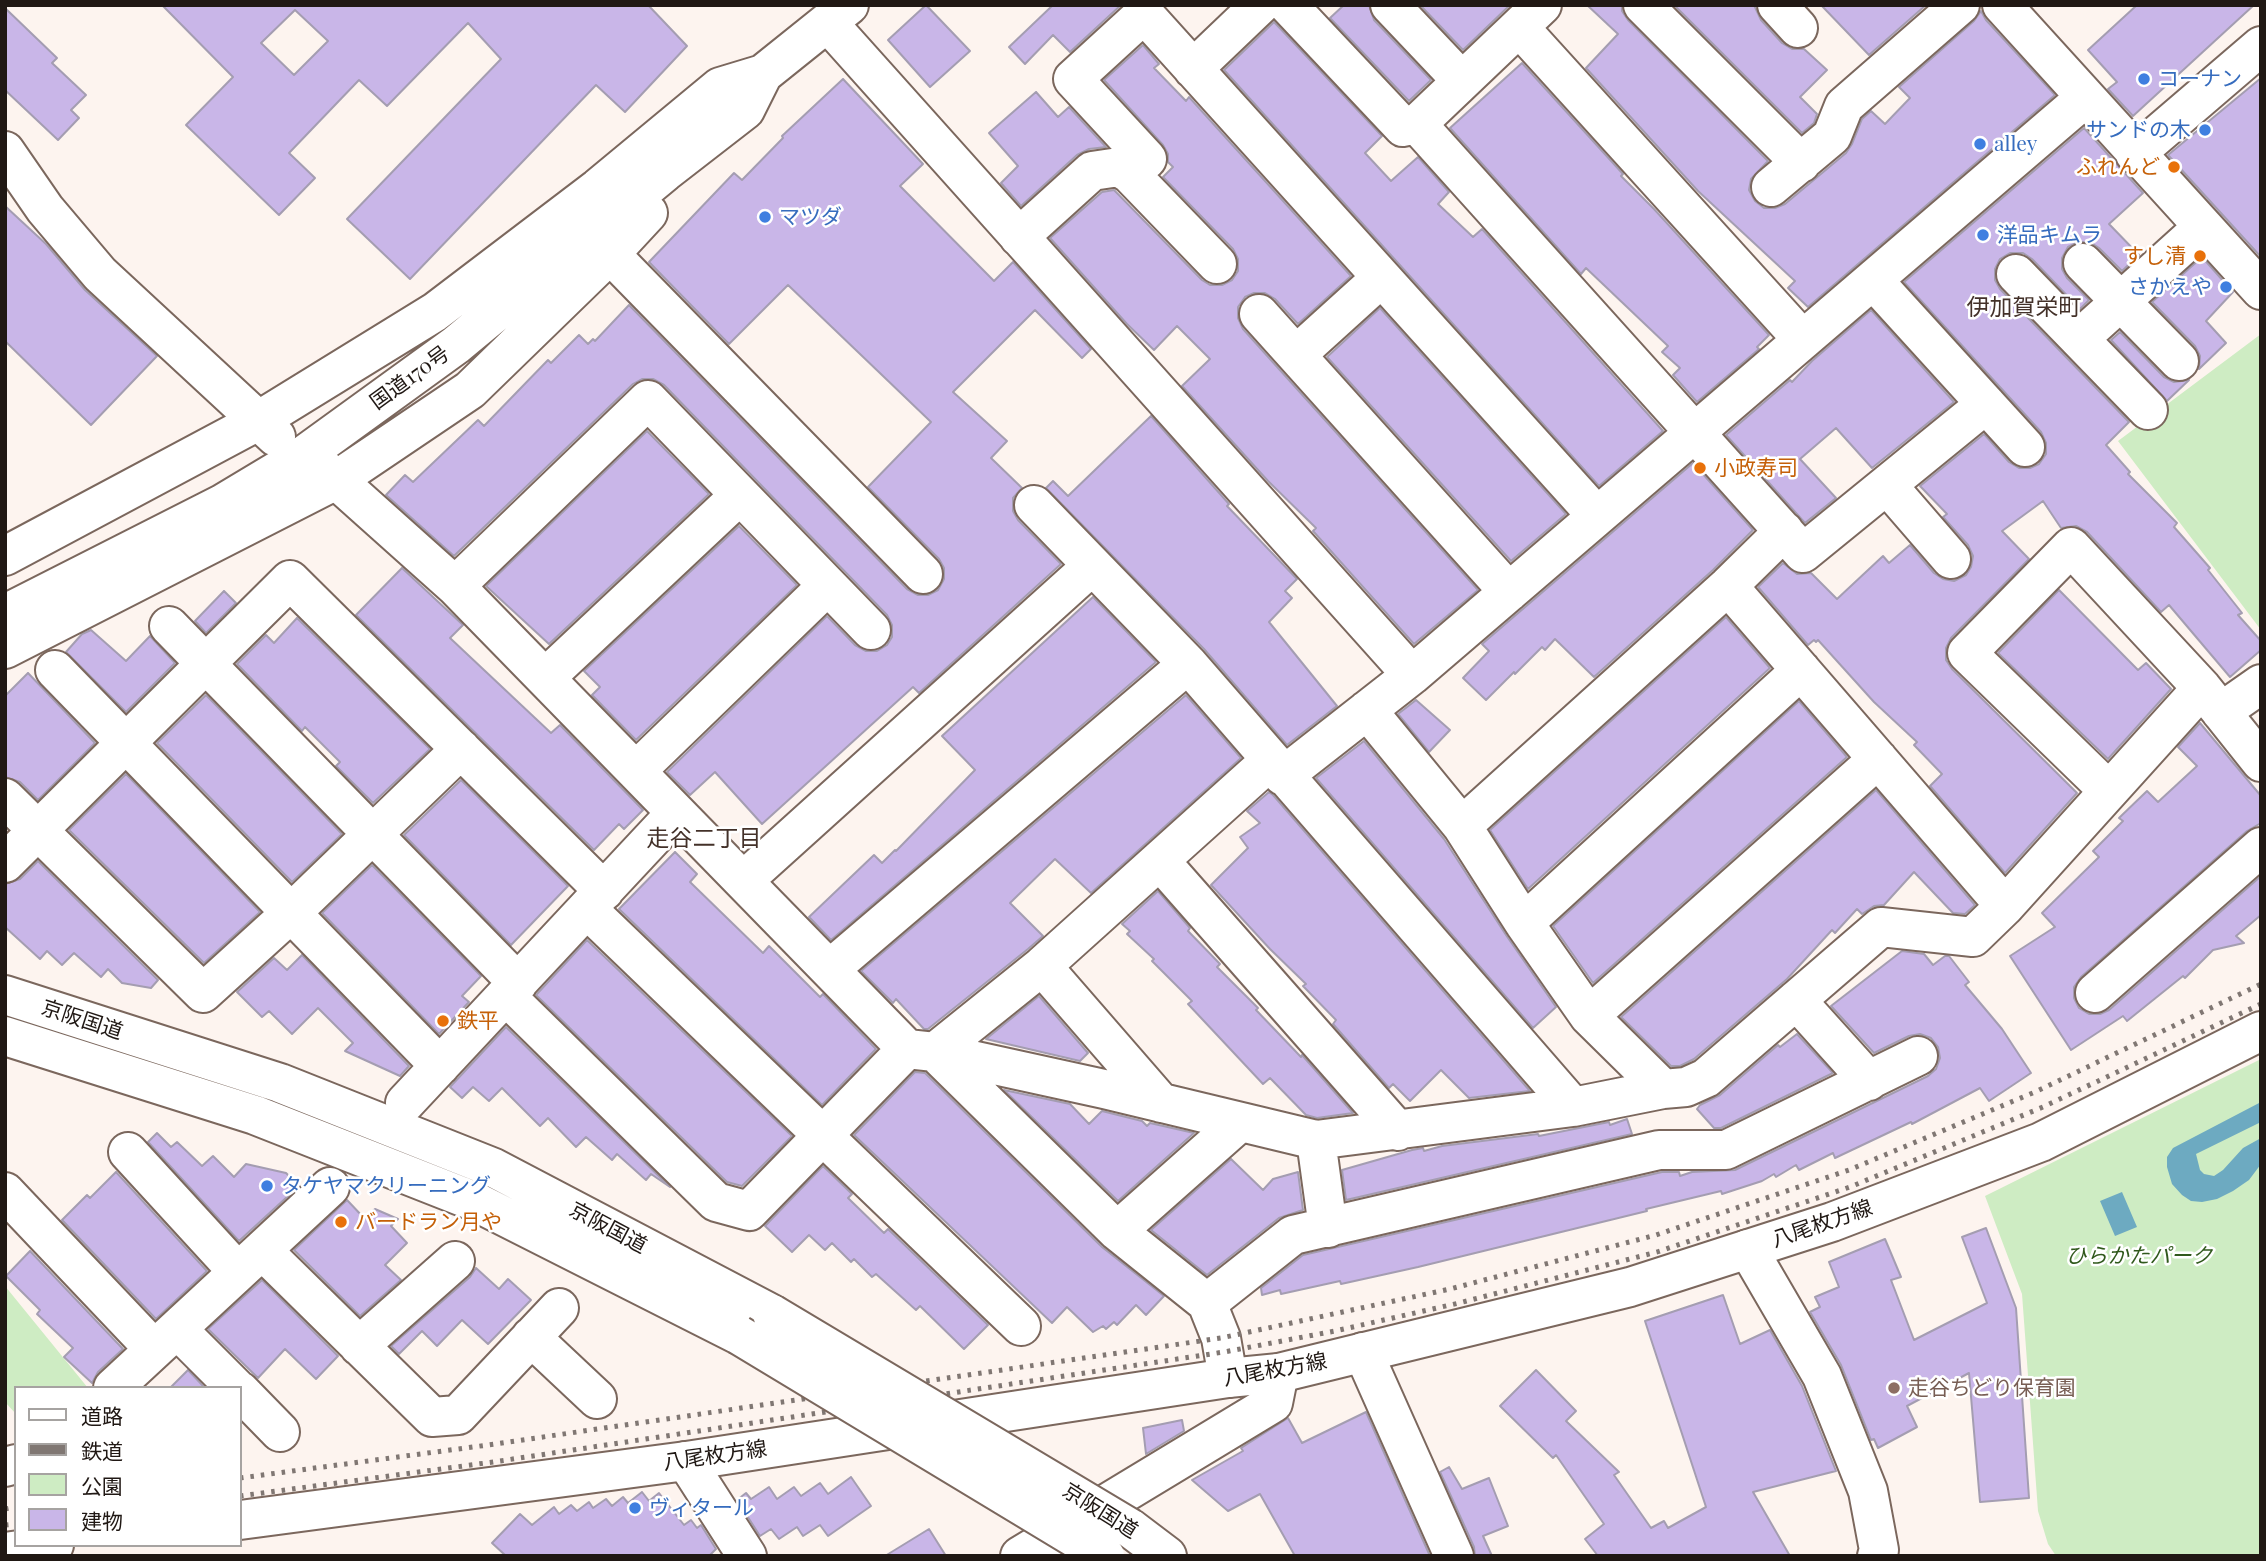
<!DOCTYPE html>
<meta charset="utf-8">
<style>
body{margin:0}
#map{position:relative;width:2266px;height:1561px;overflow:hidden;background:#fdf4ef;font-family:"Playfair Display","Noto Sans JP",serif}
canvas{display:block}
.frame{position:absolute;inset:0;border:7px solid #201814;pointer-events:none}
.legend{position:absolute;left:14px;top:1386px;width:228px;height:161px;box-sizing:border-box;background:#fff;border:2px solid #a6a3a1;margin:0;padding:9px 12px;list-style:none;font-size:21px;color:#201814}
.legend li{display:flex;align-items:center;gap:14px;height:35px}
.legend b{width:35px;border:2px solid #a6a3a1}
</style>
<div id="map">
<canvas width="2266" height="1561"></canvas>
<div class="frame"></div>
<ul class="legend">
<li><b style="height:9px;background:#fff"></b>道路</li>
<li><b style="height:9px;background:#807773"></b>鉄道</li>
<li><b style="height:19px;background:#ceecc3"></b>公園</li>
<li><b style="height:19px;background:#c9b6e8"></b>建物</li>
</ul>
</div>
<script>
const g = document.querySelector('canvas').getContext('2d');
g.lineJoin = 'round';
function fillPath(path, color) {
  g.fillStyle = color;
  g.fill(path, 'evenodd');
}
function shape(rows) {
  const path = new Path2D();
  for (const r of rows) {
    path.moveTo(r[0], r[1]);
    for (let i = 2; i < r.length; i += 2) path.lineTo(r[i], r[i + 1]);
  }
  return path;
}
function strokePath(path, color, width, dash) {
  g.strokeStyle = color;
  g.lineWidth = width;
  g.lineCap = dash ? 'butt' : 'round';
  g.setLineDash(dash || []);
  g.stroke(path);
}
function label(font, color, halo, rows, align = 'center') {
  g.font = font + ' "Playfair Display","Noto Sans JP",serif';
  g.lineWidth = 5;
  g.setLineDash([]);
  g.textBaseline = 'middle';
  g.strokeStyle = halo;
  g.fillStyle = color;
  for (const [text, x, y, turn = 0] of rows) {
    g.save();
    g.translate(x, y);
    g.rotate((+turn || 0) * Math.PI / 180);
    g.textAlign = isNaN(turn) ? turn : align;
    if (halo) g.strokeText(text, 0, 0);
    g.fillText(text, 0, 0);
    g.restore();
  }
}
fillPath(shape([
 [2261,334,2261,630,2118,441],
 [2261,1059,2261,1556,2056,1556,2048,1544,2038,1511,2022,1294,1985,1196],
 [5,1286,88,1388,16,1388,16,1414,5,1402]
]), '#ceecc3');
fillPath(shape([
 [2261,1102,2261,1122,2196,1154,2200,1170,2204,1174,2214,1176,2223,1170,2243,1148,2261,1138,2261,1164,2249,1180,2233,1191,2217,1199,2202,1202,2191,1201,2182,1195,2172,1184,2167,1167,2167,1157,2173,1148],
 [2122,1192,2137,1227,2115,1236,2100,1201]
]), '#6daac1');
const building = shape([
 [162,5,648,5,687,46,625,112,596,85,410,279,347,219,501,59,468,23,387,106,359,80,289,153,315,178,279,215,186,125,233,77,162,5],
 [295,10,328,41,294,75,261,43,295,10],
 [926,5,970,51,930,87,888,40,926,5],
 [1053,5,1121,5,1070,52,1053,35,1025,64,1009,47,1053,5],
 [1344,5,1369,5,1374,20,1431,80,1409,101,1330,18,1344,5],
 [1420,5,1510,5,1463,50,1420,5],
 [1587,5,1622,5,1622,11,1628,20,1768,161,1751,179,1749,190,1755,201,1764,208,1775,208,1785,204,1846,153,1852,144,1862,119,1871,111,1885,124,1910,98,1899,87,1974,21,1981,11,1986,20,2055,95,1808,307,1788,288,1795,281,1698,191,1586,68,1618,34,1587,5],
 [1674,5,1754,5,1761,20,1782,43,1792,49,1804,49,1827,70,1800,97,1817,114,1814,123,1802,133,1674,5],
 [1821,5,1926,5,1869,55,1821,5],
 [2137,5,2254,5,2133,116,2108,89,2117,82,2088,50,2137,5],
 [5,8,57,58,52,63,86,95,71,110,79,118,58,140,5,90,5,8],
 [1274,22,1382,136,1365,153,1391,181,1418,157,1449,192,1438,204,1473,237,1482,229,1663,431,1599,486,1224,70,1274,22],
 [1143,45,1159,64,1154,68,1186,101,1189,97,1351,276,1298,324,1275,299,1265,293,1254,293,1245,297,1238,307,1238,318,1243,329,1478,590,1414,644,1313,531,1316,528,1268,481,1182,386,1210,359,1177,326,1154,350,1127,324,1050,238,1102,192,1114,190,1202,280,1210,285,1222,285,1232,280,1238,271,1238,259,1233,249,1163,177,1173,167,1168,162,1168,154,1163,145,1104,80,1143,45],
 [1522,63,1623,174,1621,176,1654,209,1769,335,1757,347,1759,349,1697,402,1673,375,1680,368,1662,352,1668,346,1586,268,1581,274,1450,128,1522,63],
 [2261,78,2261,257,2168,155,2261,78],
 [843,79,923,164,900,186,994,281,1013,262,1091,349,1082,358,1035,310,953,392,1007,441,991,458,1022,488,1013,498,1013,511,1018,520,1061,564,919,693,913,687,762,824,715,772,690,795,667,772,827,616,855,645,866,651,877,651,887,645,892,637,892,625,887,615,664,385,653,379,642,379,633,384,454,556,386,495,405,475,413,482,478,420,484,426,548,360,551,363,579,335,588,344,593,339,595,341,629,305,907,589,918,595,928,595,938,590,944,579,944,568,939,559,868,487,931,422,788,285,729,344,649,262,734,173,742,180,783,138,782,136,843,79],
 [1036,92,1058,117,1069,107,1106,147,1089,149,1077,155,1021,206,1001,183,1018,166,989,133,1036,92],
 [2084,128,2143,193,2109,224,2139,255,2122,271,2099,248,2090,242,2078,242,2068,247,2062,258,2062,269,2067,278,2089,300,2080,309,2032,259,2023,253,2010,253,2000,259,1995,269,1995,280,2000,289,2129,422,2106,445,2130,472,2128,474,2177,523,2174,527,2210,568,2208,570,2242,613,2238,615,2261,641,2261,650,2230,677,2169,605,2161,612,2087,532,2076,526,2061,528,2043,501,2002,531,2029,559,1951,638,1946,648,1946,660,1952,669,2077,793,2005,873,1930,786,1942,774,1914,745,1917,742,1874,702,1818,640,1816,642,1814,640,1808,645,1758,587,1783,563,1797,574,1811,573,1837,599,1883,556,1889,563,1910,545,1934,573,1943,579,1954,581,1966,575,1971,567,1973,556,1968,545,1943,517,1947,514,1920,486,1984,434,2009,462,2019,468,2030,468,2039,464,2046,454,2046,443,2041,432,1904,282,2084,128],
 [5,206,46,244,85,290,157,356,91,425,5,341,5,206],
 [2202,257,2233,292,2206,321,2226,343,2199,369,2200,356,2195,346,2152,302,2202,257],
 [1380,308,1566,514,1511,561,1327,357,1380,308],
 [1871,310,1954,402,1872,468,1836,428,1800,459,1836,498,1805,523,1726,435,1790,380,1792,382,1812,361,1871,310],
 [2120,332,2164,377,2174,382,2189,380,2167,401,2111,340,2120,332],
 [1151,416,1229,504,1227,506,1297,579,1285,591,1292,598,1269,622,1337,706,1287,745,1204,649,1046,488,1053,481,1068,496,1151,416],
 [647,431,709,494,549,644,486,586,647,431],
 [1693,463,1753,530,1713,570,1594,677,1555,639,1545,650,1542,647,1515,674,1514,672,1486,700,1463,678,1489,651,1482,644,1693,463],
 [739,526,797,585,636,740,592,695,600,687,584,671,739,526],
 [402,568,463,625,450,638,551,733,560,725,643,810,624,829,619,824,594,850,356,615,402,568],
 [2059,590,2138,670,2146,663,2171,689,2108,759,1998,653,2059,590],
 [224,591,236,603,206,633,195,621,224,591],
 [1093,597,1156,662,831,940,809,917,874,855,882,863,895,850,896,851,975,770,942,736,1093,597],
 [1726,617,1770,668,1528,889,1490,830,1726,617],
 [297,618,430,749,373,803,336,766,340,762,305,727,302,731,237,664,266,635,274,643,297,618],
 [91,630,126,661,150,636,175,663,126,712,66,652,82,634,91,630],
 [28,673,95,743,38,800,20,782,5,777,5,696,28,673],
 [206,695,342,834,292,882,157,743,206,695],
 [1186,695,1241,758,1091,893,1055,859,1010,903,1043,936,1028,949,928,1029,924,1029,896,999,893,1003,861,971,1186,695],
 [1416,700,1450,730,1429,752,1398,714,1416,700],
 [1799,701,1847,757,1593,983,1553,926,1799,701],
 [2200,723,2261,796,2261,823,2247,831,2081,977,2074,987,2074,998,2079,1008,2089,1014,2100,1014,2109,1010,2261,876,2261,915,2236,936,2244,943,2213,950,2185,978,2183,976,2127,1021,2123,1016,2071,1050,2010,956,2055,927,2042,913,2099,857,2093,851,2123,821,2119,818,2147,791,2158,802,2197,766,2178,747,2200,723],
 [1364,741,1444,839,1506,935,1556,1007,1533,1028,1316,778,1364,741],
 [126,774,260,912,204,963,69,830,126,774],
 [461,780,568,886,511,945,404,835,461,780],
 [1876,790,1975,905,1965,914,1953,913,1914,872,1884,905,1874,906,1862,914,1857,909,1835,933,1832,930,1787,979,1694,1059,1680,1066,1671,1066,1621,1017,1876,790],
 [1269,792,1273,795,1530,1091,1469,1098,1441,1070,1410,1101,1393,1084,1389,1088,1333,1024,1336,1020,1303,986,1306,984,1270,949,1211,885,1248,848,1240,837,1260,823,1247,811,1269,792],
 [675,852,697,874,690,882,763,953,769,946,820,997,823,994,876,1049,822,1105,619,909,675,852],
 [38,861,158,980,151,988,122,983,108,969,101,977,74,953,62,965,47,951,40,959,5,927,5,884,20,879,38,861],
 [372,865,481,976,462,996,469,1002,439,1034,322,913,372,865],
 [1158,891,1190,928,1188,931,1220,964,1217,967,1258,1008,1256,1010,1301,1057,1302,1055,1353,1113,1317,1118,1306,1115,1270,1078,1263,1084,1188,1004,1192,1001,1152,961,1154,959,1127,934,1130,931,1122,924,1158,891],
 [587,940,792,1136,742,1186,727,1182,536,995,587,940],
 [1902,951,1924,954,1933,965,1945,956,1949,956,1969,982,1965,985,2002,1029,2031,1073,1989,1101,1980,1088,1912,1124,1911,1122,1835,1158,1833,1153,1799,1170,1796,1165,1776,1177,1774,1174,1762,1181,1722,1194,1721,1191,1646,1209,1647,1211,1418,1267,1341,1284,1340,1281,1281,1294,1280,1290,1262,1295,1261,1288,1303,1255,1662,1172,1679,1172,1680,1176,1692,1172,1735,1170,1928,1076,1936,1069,1940,1058,1938,1047,1931,1038,1920,1034,1909,1036,1874,1053,1831,1006,1902,951],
 [302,955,409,1066,400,1076,345,1051,353,1043,318,1008,292,1034,269,1011,262,1017,237,992,274,958,287,970,302,955],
 [1039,996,1088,1053,1080,1061,986,1039,1039,996],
 [506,1027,670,1187,651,1174,646,1180,617,1154,612,1160,586,1137,576,1147,548,1118,540,1126,502,1088,489,1101,473,1087,462,1098,450,1087,506,1027],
 [1797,1034,1833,1073,1721,1128,1714,1128,1697,1109,1700,1105,1720,1095,1778,1045,1780,1047,1797,1034],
 [915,1072,925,1073,1102,1247,1164,1296,1146,1315,1136,1305,1117,1325,1114,1322,1106,1329,1103,1326,1093,1332,1067,1307,1052,1323,854,1135,915,1072],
 [1004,1090,1070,1104,1089,1124,1102,1111,1142,1121,1147,1126,1150,1123,1194,1133,1118,1201,1004,1090],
 [1627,1119,1632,1134,1346,1200,1342,1170,1412,1150,1423,1148,1424,1151,1442,1146,1538,1134,1539,1136,1609,1122,1610,1125,1627,1119],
 [157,1133,171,1147,177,1142,202,1166,213,1156,234,1177,246,1164,286,1173,299,1186,239,1241,148,1142,157,1133],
 [1231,1159,1263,1190,1273,1179,1298,1172,1303,1210,1279,1218,1207,1275,1151,1230,1231,1159],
 [823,1166,852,1194,848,1198,884,1233,888,1229,988,1325,964,1349,920,1306,916,1310,876,1274,872,1277,854,1259,851,1262,832,1243,825,1250,809,1235,792,1252,765,1226,823,1166],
 [116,1172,207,1271,156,1319,62,1220,87,1195,90,1198,116,1172],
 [347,1200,364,1218,375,1209,398,1219,391,1226,407,1243,385,1265,401,1280,360,1316,294,1250,347,1200],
 [1986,1228,2016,1308,2029,1498,1980,1502,1969,1373,1907,1406,1917,1427,1878,1448,1874,1439,1871,1440,1841,1365,1810,1312,1820,1307,1815,1297,1839,1287,1829,1262,1885,1239,1901,1277,1891,1280,1914,1340,1987,1303,1962,1237,1986,1228],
 [30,1251,123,1349,98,1372,92,1383,64,1357,73,1348,37,1314,40,1310,6,1276,30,1251],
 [476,1268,499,1289,508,1279,531,1300,488,1344,462,1320,437,1346,422,1331,399,1354,391,1346,470,1277,476,1268],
 [262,1280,338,1356,316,1379,285,1349,258,1378,208,1329,262,1280],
 [1723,1295,1740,1344,1770,1330,1802,1386,1836,1471,1753,1492,1790,1556,1598,1556,1585,1539,1604,1524,1556,1455,1553,1458,1500,1406,1536,1370,1576,1411,1566,1421,1619,1472,1614,1475,1651,1528,1664,1521,1668,1528,1706,1507,1645,1321,1723,1295],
 [188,1370,205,1388,170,1388,188,1370],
 [1366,1412,1430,1556,1295,1556,1260,1494,1228,1511,1192,1480,1243,1451,1241,1448,1288,1418,1302,1443,1366,1412],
 [1182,1420,1184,1431,1146,1454,1143,1428,1182,1420],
 [1449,1467,1462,1489,1489,1478,1508,1526,1483,1536,1492,1556,1475,1556,1474,1547,1440,1472,1449,1467],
 [851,1477,871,1506,828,1536,820,1525,803,1536,797,1527,779,1539,771,1529,760,1536,737,1500,746,1493,751,1499,769,1487,777,1499,794,1487,801,1496,820,1483,828,1494,851,1477],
 [642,1492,649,1501,659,1493,684,1525,691,1520,697,1528,701,1525,716,1549,709,1556,506,1556,492,1543,520,1514,532,1525,554,1507,559,1514,571,1505,577,1511,589,1502,593,1508,606,1499,612,1506,623,1497,628,1503,642,1492],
 [929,1529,946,1556,885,1556,929,1529]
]);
fillPath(building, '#c9b6e8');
strokePath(building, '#a49db1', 2);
const minor = shape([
 [1288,5,1403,127,1417,124,1542,5],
 [1390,5,1462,81],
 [1643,5,1801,163],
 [1777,5,1798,28],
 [2002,5,2261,290],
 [828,23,1412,675],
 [1519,27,1803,340],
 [1193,69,1260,5],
 [1417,124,1803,553,1986,404],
 [5,151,45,209,100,274,276,437],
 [2135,154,2261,46],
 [1130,174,1147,159,1073,79,1144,14,1597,516],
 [1771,187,1832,136,1844,106,1960,5],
 [1019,237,1092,171,1119,167,1130,174,1217,264],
 [610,254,923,574],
 [2083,263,2179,361],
 [2016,274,2148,410],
 [1873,280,2025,447],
 [1259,314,1509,592],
 [2079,339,2203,227],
 [1296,355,1381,278],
 [313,459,455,586,907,1049,935,1052,1104,1089,1316,1140,1573,1107,1663,1089,1686,1087,1706,1078,1881,927,1973,937,2005,906,2202,688],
 [1887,485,1951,559],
 [1034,505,1188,664,1573,1107],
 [455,586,648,400,871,630],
 [1728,586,2005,906],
 [169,626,518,983],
 [55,670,440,1066],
 [545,678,740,495],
 [1367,710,1462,826,1524,923,1589,1016,1663,1089],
 [2221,712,2261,684],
 [636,771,827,586],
 [1283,776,1412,675,2085,98],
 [2108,790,1967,653,2071,547,2202,688,2261,762],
 [5,798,203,993,291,913,461,749],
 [1462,826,1728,586,1784,531],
 [1160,861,1398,1131],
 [5,863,290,580,604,891],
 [743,881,1092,566],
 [587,909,1021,1326],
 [1524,923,1801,670],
 [1042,966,1161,1103],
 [830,969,1188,664],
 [2095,993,2261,847],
 [506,996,716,1202,749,1211,907,1049],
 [1796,1000,1869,1081],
 [1589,1016,1878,759],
 [935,1052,1117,1231,1207,1303,1221,1338,1228,1378],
 [935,1052,1042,966,1271,760],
 [405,1103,676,813],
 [1316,1140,1328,1228],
 [128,1152,238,1272],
 [5,1192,154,1349],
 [1117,1231,1240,1122],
 [1748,1249,1822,1376,1868,1491,1879,1550,1877,1556],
 [262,1250,432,1417,458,1415,559,1308],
 [1207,1303,1293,1235,1659,1150,1726,1150,1918,1056],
 [177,1329,236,1388],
 [531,1337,597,1399],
 [359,1346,455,1261],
 [1363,1352,1454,1556],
 [113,1388,330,1187],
 [240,1391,280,1432],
 [686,1461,747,1556],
 [5,1467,16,1464],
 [1020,1556,1273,1403,1279,1373]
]);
const major = shape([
 [240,1520,686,1461,1228,1378,1279,1373,1630,1287,1832,1222,2041,1142,2261,1031],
 [5,1552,54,1545]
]);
const highway = shape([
 [5,556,258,421,435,312,598,188,720,87,763,74,849,5],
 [5,614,222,504,307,453,456,345,665,172,745,110,763,74],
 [5,649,338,479,470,390,610,254,648,213],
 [5,995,280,1083,494,1168,772,1314],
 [5,1036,255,1115,476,1202,739,1335],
 [1130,1528,1167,1556]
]);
strokePath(minor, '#7b675d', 42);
strokePath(major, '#7b675d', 42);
strokePath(highway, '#7b675d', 42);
strokePath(minor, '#fff', 38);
strokePath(major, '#fff', 38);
strokePath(highway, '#fff', 38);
strokePath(shape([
 [240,1478,488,1445,1221,1338,1450,1289,1656,1235,1849,1170,2035,1092,2261,984],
 [240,1496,493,1462,1224,1352,1335,1331,1459,1303,1657,1252,1850,1187,2043,1107,2261,1004],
 [5,1509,16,1507],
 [5,1525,16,1524]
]), '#807773', 5, [3.5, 7]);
const highwayBridge = shape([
 [772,1314,1130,1528],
 [739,1335,1105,1556]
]);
strokePath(highwayBridge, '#7b675d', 42, []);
strokePath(highwayBridge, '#fff', 38);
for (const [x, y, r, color] of [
 [2144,79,7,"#3f7fe0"],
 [2205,130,7,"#3f7fe0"],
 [1980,144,7,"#3f7fe0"],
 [2174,167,7,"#e8710a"],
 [765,217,7,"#3f7fe0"],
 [1983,235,7,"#3f7fe0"],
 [2200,256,7,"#e8710a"],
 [2226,287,7,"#3f7fe0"],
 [1700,468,7,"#e8710a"],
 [443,1021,7,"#e8710a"],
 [267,1186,7,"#3f7fe0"],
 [341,1222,7,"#e8710a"],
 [1894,1388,7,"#8d6e63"],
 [635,1508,7,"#3f7fe0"]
]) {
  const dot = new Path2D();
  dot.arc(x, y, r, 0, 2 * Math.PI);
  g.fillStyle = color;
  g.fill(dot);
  strokePath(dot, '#fff', 2.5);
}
label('21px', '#366cbe', '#fff', [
 ["コーナン",2158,79],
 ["サンドの木",2191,130,"right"],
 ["alley",1994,144],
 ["マツダ",779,217],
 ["洋品キムラ",1997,235],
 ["さかえや",2212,287,"right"],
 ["タケヤマクリーニング",281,1186],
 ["ヴィタール",649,1508]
], 'left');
label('21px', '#c56008', '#fff', [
 ["ふれんど",2160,167,"right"],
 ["すし清",2186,256,"right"],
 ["小政寿司",1714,468],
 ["鉄平",457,1021],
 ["バードラン月や",355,1222]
], 'left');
label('21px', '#201814', '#fff', [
 ["国道170号",410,378,-36],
 ["京阪国道",82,1020,18],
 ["八尾枚方線",1822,1224,-19],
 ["京阪国道",608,1228,28],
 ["八尾枚方線",1275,1370,-10],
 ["八尾枚方線",715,1456,-8],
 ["京阪国道",1100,1511,32]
]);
label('italic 21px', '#30591c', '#fff', [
 ["ひらかたパーク",2139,1256]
]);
label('21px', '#785e54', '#fff', [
 ["走谷ちどり保育園",1908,1388]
], 'left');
label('23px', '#433129', '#fff', [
 ["伊加賀栄町",2024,308],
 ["走谷二丁目",704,839]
]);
</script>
